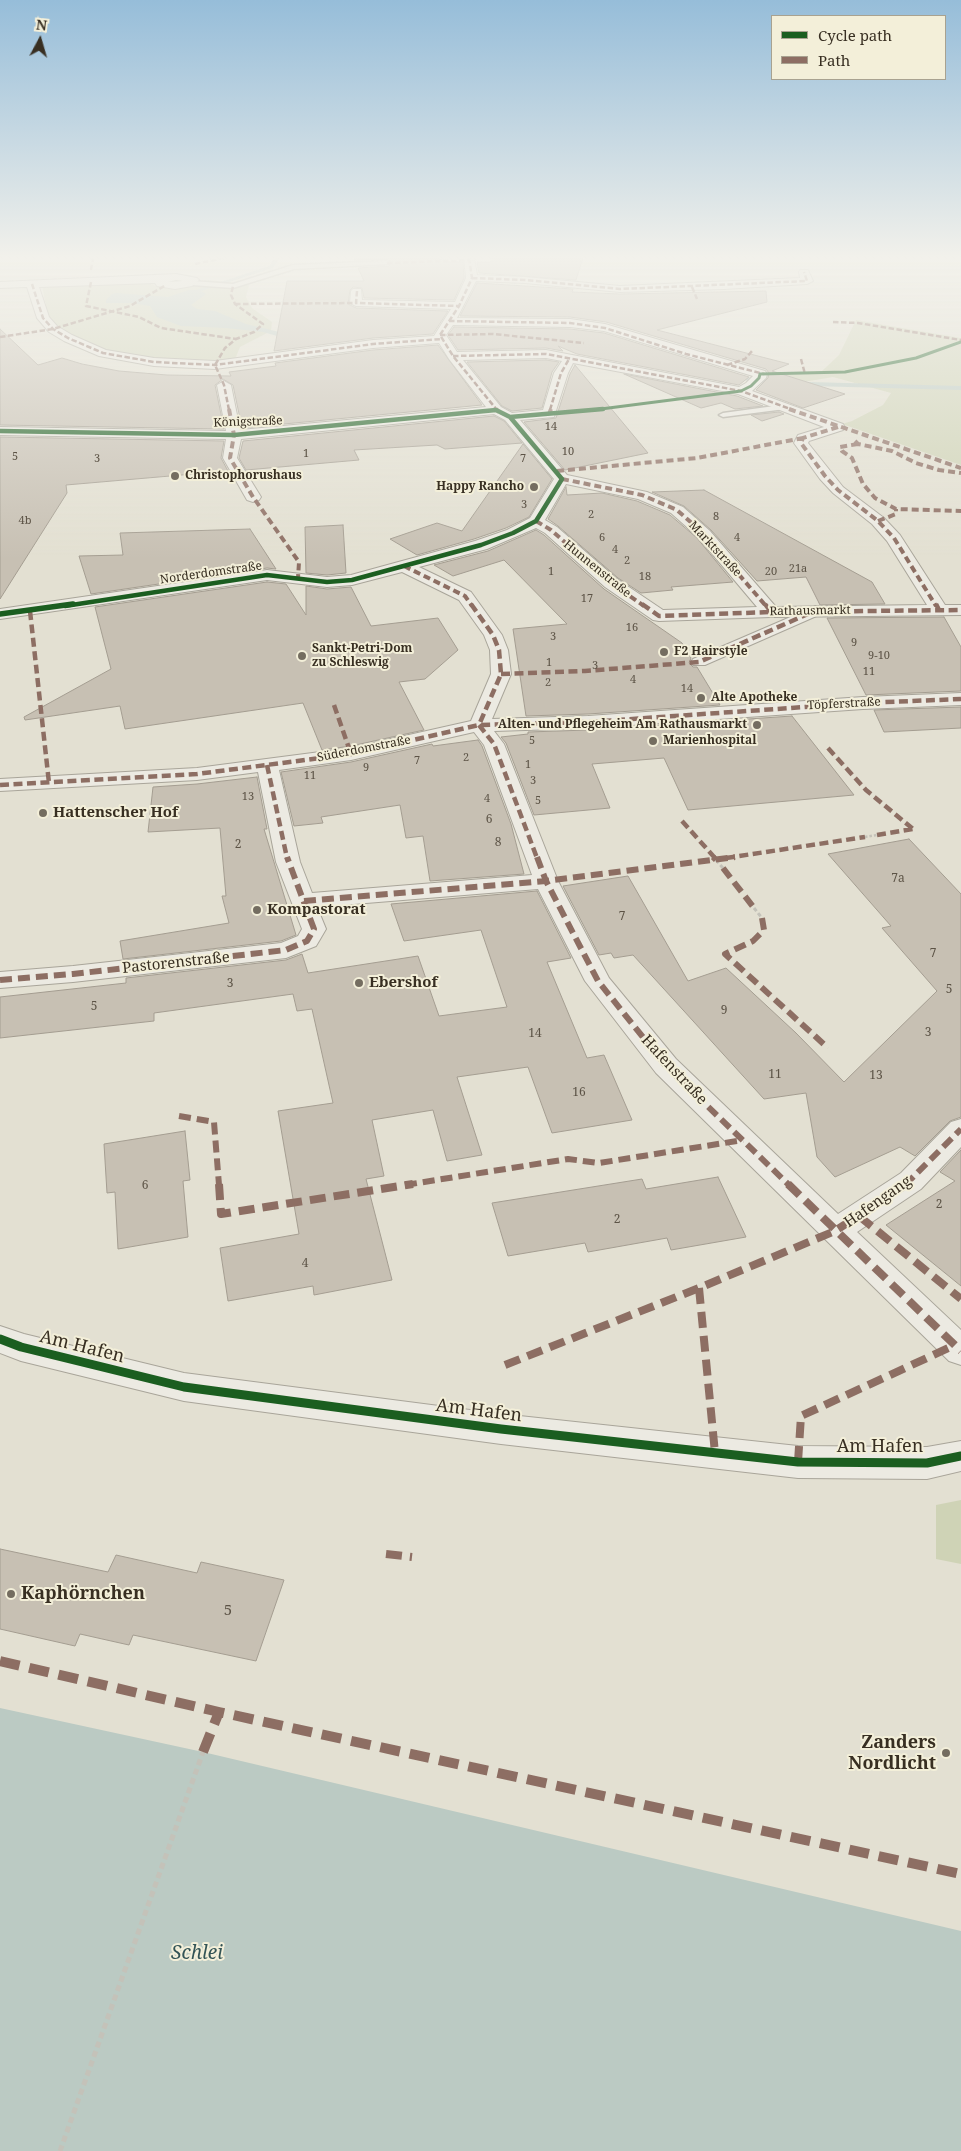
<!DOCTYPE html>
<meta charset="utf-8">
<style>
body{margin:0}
#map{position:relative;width:961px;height:2151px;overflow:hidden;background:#e3e0d2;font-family:"Noto Serif",serif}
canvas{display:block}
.legend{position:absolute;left:771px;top:15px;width:175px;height:65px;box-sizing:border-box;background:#f3efd9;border:1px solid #a8a290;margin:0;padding:6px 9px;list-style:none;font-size:15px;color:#382f22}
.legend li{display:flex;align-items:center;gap:10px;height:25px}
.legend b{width:25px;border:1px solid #a8a290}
.north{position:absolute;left:15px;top:15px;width:50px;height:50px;-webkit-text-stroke:4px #f3efd9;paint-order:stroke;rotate:6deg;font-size:14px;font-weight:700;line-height:20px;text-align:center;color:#382f22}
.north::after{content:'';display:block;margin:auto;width:18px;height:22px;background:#382f22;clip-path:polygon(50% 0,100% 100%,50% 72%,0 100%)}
</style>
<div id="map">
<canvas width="961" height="2151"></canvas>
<ul class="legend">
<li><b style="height:6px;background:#1b5e20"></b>Cycle path</li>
<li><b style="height:6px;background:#8d6e63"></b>Path</li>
</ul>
<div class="north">N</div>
</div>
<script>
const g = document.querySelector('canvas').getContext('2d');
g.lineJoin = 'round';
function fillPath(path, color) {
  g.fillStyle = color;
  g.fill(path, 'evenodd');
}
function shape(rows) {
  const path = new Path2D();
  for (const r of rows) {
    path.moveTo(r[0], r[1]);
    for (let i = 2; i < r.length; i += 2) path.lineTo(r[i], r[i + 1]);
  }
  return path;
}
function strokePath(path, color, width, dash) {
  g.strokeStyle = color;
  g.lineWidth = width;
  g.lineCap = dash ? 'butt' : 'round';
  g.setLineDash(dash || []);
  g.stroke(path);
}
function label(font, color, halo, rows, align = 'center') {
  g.font = font + ' "Noto Serif",serif';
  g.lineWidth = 4;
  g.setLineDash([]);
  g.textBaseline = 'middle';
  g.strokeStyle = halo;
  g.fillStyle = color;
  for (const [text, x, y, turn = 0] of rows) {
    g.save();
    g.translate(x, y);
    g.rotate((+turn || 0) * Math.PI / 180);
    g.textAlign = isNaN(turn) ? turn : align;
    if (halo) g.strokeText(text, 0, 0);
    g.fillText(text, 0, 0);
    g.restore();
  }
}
fillPath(shape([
 [208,280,249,285,246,297,252,308,272,322,271,331,240,347,234,362,155,361,109,353,70,336,48,318,42,285,148,283,159,287,172,288,199,284],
 [856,320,961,338,961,465,842,424,852,421,883,405,891,393,833,377,763,389,768,373,822,371,839,355],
 [961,1500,961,1564,936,1559,936,1505]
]), '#cfd3b6');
fillPath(shape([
 [189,290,199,290,206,294,191,305,197,309,215,311,246,324,296,336,277,336,263,332,226,328,181,326,157,317,150,306,132,303,106,303,106,300,112,294,116,293,168,297],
 [0,1708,203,1752,961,1931,961,2151,0,2151]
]), '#bbcac3');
fillPath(shape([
 [275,258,280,258,273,268,201,291,196,290,269,266,275,258],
 [729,374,772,381,961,386,961,390,772,385,727,377,729,374]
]), '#bbcac3');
const building = shape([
 [354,258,438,258,446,262,463,262,464,278,454,300,364,298,362,288,353,287,350,290,348,304,356,308,448,311,433,334,373,338,274,351,287,281,364,281,358,268,389,266,392,263,387,259,355,260,354,258],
 [493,258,583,258,576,280,479,273,477,262,490,262,493,258],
 [477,283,573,289,572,292,620,294,766,291,767,302,657,330,789,364,772,371,845,394,803,408,756,390,768,378,769,373,766,369,606,322,570,317,460,316,477,283],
 [454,327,570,329,604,333,749,377,739,385,577,354,558,346,563,351,546,348,458,350,448,335,454,327],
 [0,329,38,365,62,358,82,364,119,371,167,375,231,376,229,372,276,366,275,363,373,350,438,345,482,405,242,428,233,385,223,379,215,385,224,429,0,425,0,329],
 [546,360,559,362,552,372,542,408,512,411,502,406,467,362,546,360],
 [575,365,648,453,565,470,524,422,556,418,570,374,575,365],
 [624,374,737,396,763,406,735,409,721,403,701,408,624,374],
 [779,412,784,414,762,421,751,415,779,412],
 [494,416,504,421,522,443,445,449,437,445,354,450,359,460,246,470,239,458,243,441,494,416],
 [0,437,224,441,221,458,228,471,66,485,67,493,0,599,0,437],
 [523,444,552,479,529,517,506,528,474,539,417,555,390,539,437,523,462,531,523,444],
 [566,487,567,495,602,493,637,501,670,515,697,538,733,582,671,587,673,590,641,593,618,578,558,526,548,519,566,487],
 [704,490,872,582,885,604,820,605,806,577,757,581,711,530,684,506,652,492,704,490],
 [343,525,346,573,327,575,306,573,305,527,343,525],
 [250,529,276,569,267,568,91,594,79,556,123,555,120,533,250,529],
 [536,530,544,535,604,589,682,643,691,658,689,663,693,667,697,667,720,705,588,714,526,716,513,629,567,624,504,560,453,576,434,565,488,551,536,530],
 [267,582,286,584,306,615,306,586,327,589,351,587,371,626,438,618,458,650,425,679,399,682,424,730,351,746,322,750,303,703,125,729,120,706,25,720,24,717,111,669,95,607,267,582],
 [944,617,961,647,961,691,866,695,827,618,944,617],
 [961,707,961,728,884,732,874,710,961,707],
 [792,716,854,795,688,810,664,758,592,764,610,808,534,815,506,743,501,737,528,734,528,732,588,730,792,716],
 [478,740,482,746,511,824,524,874,430,881,423,836,406,838,400,805,321,817,323,823,294,826,281,772,351,762,432,744,433,746,478,740],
 [257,777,267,829,264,829,296,935,281,941,123,959,120,941,229,923,222,896,226,896,220,828,148,832,153,787,197,784,257,777],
 [909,839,961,894,961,1117,950,1121,915,1156,900,1147,835,1177,817,1157,806,1093,764,1099,633,955,614,958,611,953,599,955,563,886,628,876,688,981,726,968,796,1033,844,1082,937,991,882,928,891,926,828,854,909,839],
 [537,891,571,958,547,962,587,1058,604,1055,632,1120,552,1133,528,1067,457,1077,482,1155,447,1161,433,1110,372,1120,384,1176,366,1179,392,1280,314,1295,313,1286,228,1301,220,1248,299,1234,278,1111,333,1103,312,1009,297,1011,293,994,154,1013,154,1021,0,1038,0,997,126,983,126,978,286,960,302,954,308,973,418,956,439,1016,507,1007,481,930,404,941,391,904,537,891],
 [185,1131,190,1180,183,1181,188,1237,118,1249,115,1192,107,1193,104,1144,185,1131],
 [961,1150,961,1286,886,1225,955,1181,940,1172,961,1150],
 [718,1177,746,1237,671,1250,667,1238,588,1252,585,1243,508,1256,492,1203,642,1179,646,1189,718,1177],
 [0,1549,108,1572,116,1555,197,1573,201,1562,284,1580,256,1661,133,1635,129,1645,80,1634,75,1646,0,1629,0,1549]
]);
fillPath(building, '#c7c0b3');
strokePath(building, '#a49d91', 1);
const service = shape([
 [387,261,390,263,389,264,294,269,233,288,192,285,189,283,192,281,233,284,293,265,387,261],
 [782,405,785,405,785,409,723,417,719,415,723,413,782,405]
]);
const pedestrian = shape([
 [816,606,821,608,824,611,821,614,705,665,693,665,691,662,693,659,816,606]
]);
const minor = shape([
 [464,258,474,258,477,275,525,277,620,286,800,278,799,272,800,270,808,270,813,281,807,284,724,289,620,292,525,283,476,281,457,318,570,319,605,324,765,371,767,374,766,378,752,391,843,424,845,427,843,430,809,441,808,443,843,487,884,518,900,535,945,605,961,605,961,615,771,617,659,621,653,620,605,587,545,533,536,528,487,549,419,567,471,592,502,635,508,650,511,674,492,719,588,716,863,697,961,693,961,705,863,709,588,728,494,731,504,744,558,881,609,978,676,1059,838,1214,901,1173,951,1122,961,1119,961,1147,921,1189,857,1232,961,1330,961,1365,949,1361,656,1073,585,981,538,889,317,907,326,929,319,941,316,946,286,958,73,982,0,988,0,972,73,966,281,943,298,936,302,929,276,862,258,772,197,780,0,791,0,779,197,768,351,748,471,721,491,674,490,650,484,635,459,600,402,572,352,585,327,587,267,580,0,619,0,609,267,570,327,577,351,575,475,541,507,530,530,518,554,479,505,420,494,414,241,439,237,458,261,497,259,500,253,502,247,500,223,458,226,439,0,435,0,427,226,431,217,385,224,381,231,385,240,430,486,407,449,359,439,343,373,348,215,369,154,366,99,356,64,341,49,332,37,318,27,287,0,288,0,282,176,274,197,278,199,280,192,286,175,289,157,286,155,283,39,287,49,317,57,326,72,335,106,350,154,358,215,361,373,340,434,336,451,309,356,306,350,303,351,291,353,289,361,289,362,300,455,302,466,278,464,258],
 [176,280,183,281,168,282,176,280],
 [453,325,570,327,604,331,753,376,746,383,739,387,546,350,457,352,446,335,453,325],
 [546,358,562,361,554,373,543,410,512,413,501,407,463,360,546,358],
 [573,363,738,394,824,427,798,435,794,443,820,479,833,493,872,524,887,541,927,605,776,607,710,531,683,507,647,492,567,475,520,420,554,417,568,373,573,363],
 [566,484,638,499,671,513,698,537,757,607,663,610,617,579,557,527,545,520,566,484],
 [474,732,484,745,532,875,312,893,300,862,279,770,351,760,474,732],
 [0,1326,24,1334,184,1373,501,1414,798,1446,927,1447,961,1441,961,1471,927,1479,798,1478,501,1444,184,1401,21,1361,0,1353,0,1326]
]);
strokePath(service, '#a9a59a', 3);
strokePath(pedestrian, '#a9a59a', 2);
strokePath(minor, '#a9a59a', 2);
strokePath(shape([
 [865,837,877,835]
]), '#c4c2b9', 2.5, [2.5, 2]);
strokePath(shape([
 [716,860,723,868],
 [754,908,762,918]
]), '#c4c2b9', 3, [4, 2.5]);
strokePath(shape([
 [60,2151,203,1752]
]), '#c4c2b9', 5, [6, 4]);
fillPath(service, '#eceae2');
fillPath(pedestrian, '#eceae2');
fillPath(minor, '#eceae2');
strokePath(shape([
 [469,258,472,278,459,306,440,335,453,356,497,410],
 [387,263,470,260],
 [195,264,224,258],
 [91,270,93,258],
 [472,278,525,280,620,289,807,281,804,272],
 [91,282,86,306,139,317,161,328,236,339],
 [32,284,43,318,53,329,68,338,103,353,154,362,215,365,373,344,442,339],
 [692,287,697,299],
 [357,291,356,303,459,306],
 [235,304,356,303],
 [449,321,570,323,605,328,686,354,764,374],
 [833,322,858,323,961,340],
 [440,335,493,334,584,343],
 [0,337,53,329,130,306,166,285],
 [453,356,546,354,741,391,793,410],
 [801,359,805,374],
 [727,365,745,359,752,351],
 [229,410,224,385,215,365,225,348,236,339,254,332,263,324,235,304,231,295,233,286],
 [550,410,561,373,569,359]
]), '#8d6e63', 2.5, [5.5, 2.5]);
strokePath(shape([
 [229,409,234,435,230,458,253,497,299,562,298,578],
 [496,409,499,412],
 [789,409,961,468],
 [549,414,551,409],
 [838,427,803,438,801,443,825,476,838,490,878,521,894,538,936,606],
 [855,441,858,444,892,451,916,463,939,470,961,473],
 [858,444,840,447,842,451,852,458,863,484,875,498,896,509,961,511],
 [557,471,697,458,803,438],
 [562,479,642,495,677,510,704,534,766,606],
 [536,521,551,530,611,583,644,606],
 [878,521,896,514,896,509],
 [404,566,465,596,472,606]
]), '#8d6e63', 4, [7, 4]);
strokePath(shape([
 [471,604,493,635,499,650,501,674,479,725],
 [642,604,659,616,771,612,961,610],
 [765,604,771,612],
 [936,604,939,610],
 [30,611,49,783],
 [501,674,585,671,699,662,810,613],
 [334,705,351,754],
 [479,725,494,744,537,858],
 [828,748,866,790,913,829],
 [267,765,287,858],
 [0,785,197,774,351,754,479,725,588,722,863,703,961,699],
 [682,821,715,858],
 [877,835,913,829],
 [726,858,865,837]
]), '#8d6e63', 4.5, [9, 4.5]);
strokePath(shape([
 [537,857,546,881,598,981,666,1066,789,1185],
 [713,857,716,860],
 [723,868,754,908],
 [304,901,546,881,735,857],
 [762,918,764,930,753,941,725,954,828,1048],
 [0,980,73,974,286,950,307,941,314,929,287,857],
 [179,1116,214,1122,219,1185],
 [405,1185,568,1159,599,1163,743,1140],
 [905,1185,961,1129]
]), '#8d6e63', 6, [12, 6]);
strokePath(shape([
 [219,1184,221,1214,413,1184],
 [788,1184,961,1351],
 [859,1216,961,1299],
 [699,1288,715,1453],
 [505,1365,699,1288,835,1231,907,1184],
 [798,1462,801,1416,955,1345],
 [386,1554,412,1557]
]), '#8d6e63', 8, [16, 8]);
strokePath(shape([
 [0,1661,219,1712,961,1874],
 [203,1752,219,1712]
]), '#8d6e63', 10, [20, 10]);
strokePath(shape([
 [593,410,741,391,751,386,759,378,760,374,845,372,916,358,961,342]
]), '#1b5e20', 3);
strokePath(shape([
 [510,417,603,409],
 [0,431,234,435,496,410,510,417,562,479,536,521,513,533,481,545,352,580,327,582,267,575,65,606]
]), '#1b5e20', 4.5);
strokePath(shape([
 [0,614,73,604]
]), '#1b5e20', 5.5);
strokePath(shape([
 [0,1339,21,1347,184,1387,501,1429,798,1462,927,1463,961,1456]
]), '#1b5e20', 9);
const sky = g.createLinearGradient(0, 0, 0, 559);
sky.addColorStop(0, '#96bdd9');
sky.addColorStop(0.46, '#f2f1eb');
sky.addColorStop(1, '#f2f1eb00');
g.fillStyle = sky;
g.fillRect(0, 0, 961, 559);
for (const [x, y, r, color] of [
 [175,476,5,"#746d60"],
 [534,487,5,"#746d60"],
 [664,652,5,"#746d60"],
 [302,656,5,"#746d60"],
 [701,698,5,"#746d60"],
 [757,725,5,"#746d60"],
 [653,741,5,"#746d60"],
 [43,813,5,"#746d60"],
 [257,910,5,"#746d60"],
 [359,983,5,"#746d60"],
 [11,1594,5,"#746d60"],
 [946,1753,5,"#746d60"]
]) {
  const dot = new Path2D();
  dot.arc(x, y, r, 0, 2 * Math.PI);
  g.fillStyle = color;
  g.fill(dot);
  strokePath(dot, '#f3efd9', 2);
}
label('11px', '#5c5346', null, [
 ["14",551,427],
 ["10",568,452],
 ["1",306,454],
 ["5",15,457],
 ["3",97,459],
 ["7",523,459],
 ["3",524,505],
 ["2",591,515],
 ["8",716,517],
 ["4b",25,521],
 ["6",602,538],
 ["4",737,538],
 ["4",615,550],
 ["2",627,561],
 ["21a",798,569],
 ["1",551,572],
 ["20",771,572],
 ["18",645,577],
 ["17",587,599],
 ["16",632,628],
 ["3",553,637],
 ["9",854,643],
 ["9-10",879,656],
 ["1",549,663],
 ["3",595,666],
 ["11",869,672],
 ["4",633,680],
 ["2",548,683],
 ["14",687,689],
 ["5",532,741],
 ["2",466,758],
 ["7",417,761],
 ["1",528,765],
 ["9",366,768],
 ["11",310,776],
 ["3",533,781],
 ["13",248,797],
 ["4",487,799],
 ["5",538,801]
]);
label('12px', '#382f22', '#f3efd9', [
 ["Königstraße",248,422,-2],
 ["Marktstraße",715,549,47],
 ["Hunnenstraße",597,569,39],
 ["Norderdomstraße",211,573,-8],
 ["Rathausmarkt",810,611,-1],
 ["Töpferstraße",844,704,-3],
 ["Süderdomstraße",364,749,-11]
]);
label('bold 12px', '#382f22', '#f3efd9', [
 ["Christophorushaus",185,476],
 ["Happy Rancho",524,487,"right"],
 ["Sankt-Petri-Dom",312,649],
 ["zu Schleswig",312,663],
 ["F2 Hairstyle",674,652],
 ["Alte Apotheke",711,698],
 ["Alten- und Pflegeheim Am Rathausmarkt",747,725,"right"],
 ["Marienhospital",663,741]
], 'left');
label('12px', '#5c5346', null, [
 ["6",489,820],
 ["8",498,843],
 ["2",238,845],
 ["7a",898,879],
 ["7",622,917],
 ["7",933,954],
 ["3",230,984],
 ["5",949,990],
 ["5",94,1007],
 ["9",724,1011],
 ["3",928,1033],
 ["14",535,1034],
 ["11",775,1075],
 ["13",876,1076],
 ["16",579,1093],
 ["6",145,1186],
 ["2",939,1205],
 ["2",617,1220],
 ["4",305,1264]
]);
label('bold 15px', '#382f22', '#f3efd9', [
 ["Hattenscher Hof",53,813],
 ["Kompastorat",267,910],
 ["Ebershof",369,983]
], 'left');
label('15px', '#382f22', '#f3efd9', [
 ["Pastorenstraße",176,963,-6],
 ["Hafenstraße",674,1070,47],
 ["Hafengang",878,1202,-35]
]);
label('15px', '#5c5346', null, [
 ["5",228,1611]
]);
label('18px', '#382f22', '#f3efd9', [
 ["Am Hafen",82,1347,14],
 ["Am Hafen",479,1411,7],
 ["Am Hafen",880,1447]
]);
label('bold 18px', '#382f22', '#f3efd9', [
 ["Kaphörnchen",21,1594],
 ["Zanders",936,1743,"right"],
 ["Nordlicht",936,1764,"right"]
], 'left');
label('italic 19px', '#335456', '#f3efd9', [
 ["Schlei",197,1954]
]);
</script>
